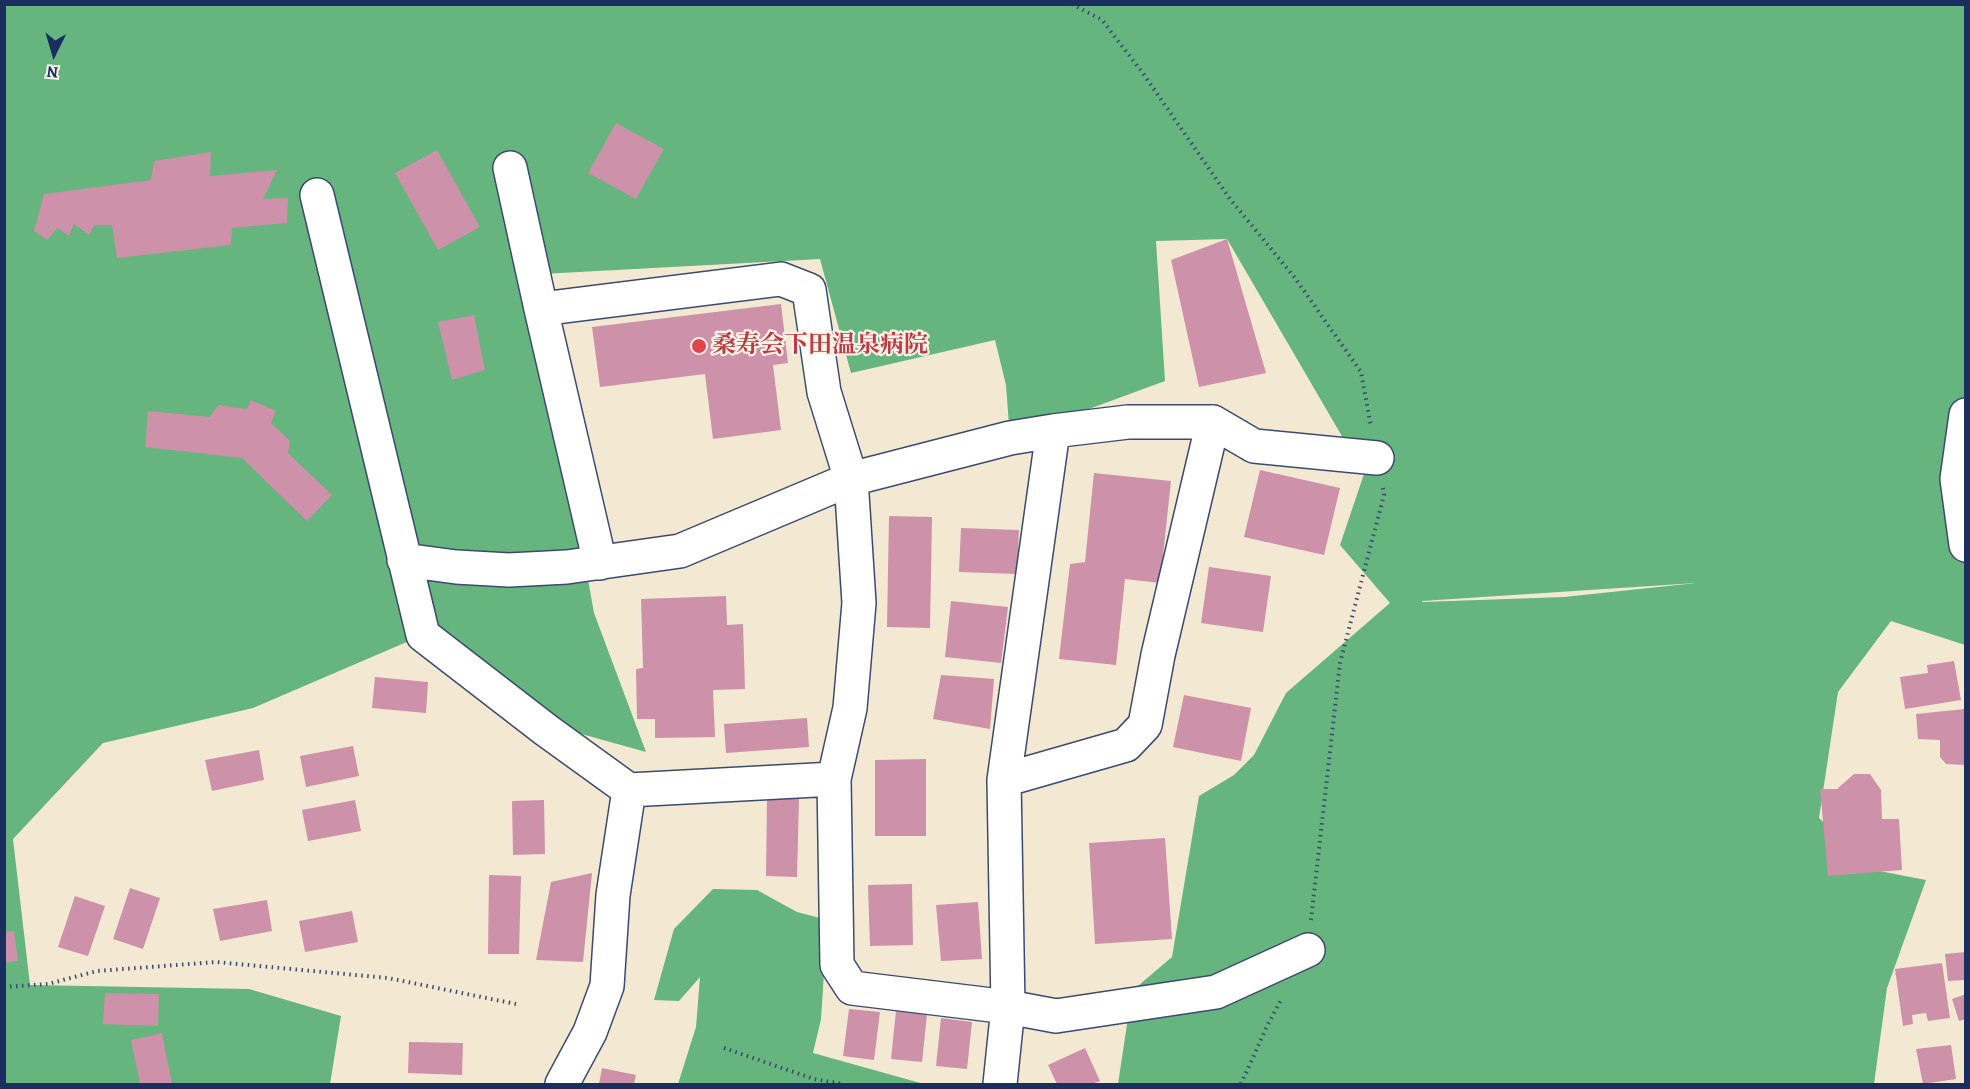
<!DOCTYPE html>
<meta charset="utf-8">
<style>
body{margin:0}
#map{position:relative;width:1970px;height:1089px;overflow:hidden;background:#f3e9d3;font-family:Alegreya,serif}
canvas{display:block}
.frame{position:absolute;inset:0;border:6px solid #1b2f5e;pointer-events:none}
.north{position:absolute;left:24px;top:24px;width:60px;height:60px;-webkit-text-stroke:4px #f7f3e8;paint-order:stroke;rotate:185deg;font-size:16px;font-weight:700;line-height:24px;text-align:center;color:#1b2f5e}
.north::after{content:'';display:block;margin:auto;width:21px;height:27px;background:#1b2f5e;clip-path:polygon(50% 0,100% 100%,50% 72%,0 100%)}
</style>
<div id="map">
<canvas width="1970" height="1089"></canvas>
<div class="frame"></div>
<div class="north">N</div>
</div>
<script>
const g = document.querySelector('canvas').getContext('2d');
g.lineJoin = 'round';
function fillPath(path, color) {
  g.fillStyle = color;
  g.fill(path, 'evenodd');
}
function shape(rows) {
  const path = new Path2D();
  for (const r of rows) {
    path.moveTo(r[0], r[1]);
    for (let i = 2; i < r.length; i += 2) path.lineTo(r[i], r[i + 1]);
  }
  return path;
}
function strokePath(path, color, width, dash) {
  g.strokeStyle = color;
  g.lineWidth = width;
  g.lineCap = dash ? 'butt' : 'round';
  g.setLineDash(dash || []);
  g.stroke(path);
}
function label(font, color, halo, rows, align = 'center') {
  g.font = font + ' Alegreya,"Noto Serif JP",serif';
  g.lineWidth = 4.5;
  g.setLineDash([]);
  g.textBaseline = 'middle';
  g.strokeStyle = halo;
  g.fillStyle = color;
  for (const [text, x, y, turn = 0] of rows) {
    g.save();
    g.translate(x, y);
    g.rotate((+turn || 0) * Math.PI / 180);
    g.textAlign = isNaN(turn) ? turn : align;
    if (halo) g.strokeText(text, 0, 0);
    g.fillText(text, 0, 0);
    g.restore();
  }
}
fillPath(shape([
 [5,5,1965,5,1965,645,1891,621,1838,692,1819,818,1874,870,1926,880,1887,988,1874,1084,1118,1084,1132,991,1172,957,1199,796,1234,775,1254,755,1286,693,1390,603,1340,545,1364,474,1227,239,1156,241,1165,381,1010,438,1006,385,995,340,851,373,820,259,542,274,534,277,594,613,646,752,560,728,423,635,253,708,103,743,13,839,30,985,249,989,341,1016,330,1084,5,1084],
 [1696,583,1564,597,1422,602,1422,601],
 [713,889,757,890,797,912,824,919,824,973,821,1019,813,1053,924,1084,678,1084,696,1027,700,977,679,1001,654,1000,674,929]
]), '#66b47e');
fillPath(shape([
 [616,123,664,149,636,199,588,173],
 [437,150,480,227,438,250,395,173],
 [211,152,210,176,277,170,263,199,288,198,287,223,232,228,231,245,117,258,112,225,94,225,89,235,74,224,69,236,58,228,47,240,34,231,44,194,151,180,154,161],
 [1227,239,1266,373,1199,387,1171,260],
 [781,304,788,363,773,365,781,430,713,439,705,374,600,387,592,327],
 [474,315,485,370,452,380,438,322],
 [251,400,276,411,271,423,290,441,288,453,332,495,307,521,242,458,145,447,148,411,210,417,218,405,247,409],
 [1260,470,1340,488,1324,555,1244,537],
 [1094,473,1171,481,1160,583,1125,579,1116,665,1059,659,1070,564,1085,562],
 [889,516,932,517,930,628,887,627],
 [961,528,1019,530,1017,574,959,572],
 [1209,567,1271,576,1263,632,1201,623],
 [726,596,727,625,743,624,745,689,713,690,715,737,655,738,655,719,637,719,636,669,643,668,641,599],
 [951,601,1008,607,1001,663,945,657],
 [1954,661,1961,700,1905,709,1900,677,1928,673,1927,665],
 [941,675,994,679,990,729,933,719],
 [375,677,428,682,426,713,372,708],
 [1184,695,1251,708,1241,761,1173,747],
 [1965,709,1966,765,1946,764,1940,757,1940,740,1918,739,1916,714],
 [807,718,809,747,726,753,724,724],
 [353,746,359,776,306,787,300,756],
 [259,750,264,780,212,791,205,760],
 [926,759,926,836,875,836,875,760],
 [1854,774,1870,774,1881,790,1882,819,1899,819,1902,870,1828,876,1820,789,1837,789],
 [767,798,799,799,797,877,766,876],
 [355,800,361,831,308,841,302,810],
 [544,800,545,854,513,855,512,801],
 [1165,838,1172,939,1095,944,1089,843],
 [592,873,583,962,536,960,551,882],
 [489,875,521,876,519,954,488,954],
 [912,884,913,945,870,946,868,885],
 [130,888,160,898,143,949,113,939],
 [75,896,105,906,88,956,58,947],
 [267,900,272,931,220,941,213,909],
 [978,902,982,959,941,961,936,905],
 [352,911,358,942,305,952,299,921],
 [14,931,18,961,4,963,4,932],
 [1966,952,1966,980,1948,981,1945,954],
 [1942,963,1950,1018,1928,1021,1926,1013,1912,1015,1913,1024,1903,1026,1895,969],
 [105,993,159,994,158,1026,103,1024],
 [1966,994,1966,1019,1959,1021,1952,999],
 [849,1009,880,1012,874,1060,843,1056],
 [896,1011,927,1014,922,1062,891,1059],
 [941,1018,972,1022,967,1069,936,1066],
 [162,1033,172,1084,140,1084,131,1040],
 [409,1042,463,1043,462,1075,408,1073],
 [1951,1045,1956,1079,1923,1084,1916,1049],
 [1085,1048,1100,1081,1092,1084,1057,1084,1048,1065],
 [602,1068,636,1075,634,1084,599,1084]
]), '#cd91a9');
const minor = shape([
 [510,168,541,309,600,563],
 [317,195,423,635,546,730,629,790,834,779],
 [541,309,781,279,809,290,824,392,851,479,859,603,850,708,834,779,837,965,852,988,1008,1007,1056,1016,1216,992,1308,950],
 [404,560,456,567,509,570,567,567,680,551,851,479,1010,438,1053,431,1128,422,1213,422,1254,446,1377,458],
 [1004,780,1126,745,1145,725,1158,655,1213,422],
 [562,1084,590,1032,607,986,613,895,629,790],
 [1000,1084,1008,1007,1004,780,1053,431]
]);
const secondary = shape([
 [1966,415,1957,479,1966,545]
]);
strokePath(minor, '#3b4b70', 36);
strokePath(secondary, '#3b4b70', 36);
strokePath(shape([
 [1072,4,1102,20,1142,72,1230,199,1295,278,1361,372,1371,427],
 [1311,920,1340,663,1384,495,1383,488],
 [4,987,48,984,97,971,216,962,388,978,516,1004],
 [724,1048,814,1079,844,1084],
 [1241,1084,1268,1024,1282,998]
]), '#3b4b70', 4, [1.5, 4.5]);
strokePath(minor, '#fff', 33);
strokePath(secondary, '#fff', 33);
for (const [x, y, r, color] of [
 [699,346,8,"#e0444e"]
]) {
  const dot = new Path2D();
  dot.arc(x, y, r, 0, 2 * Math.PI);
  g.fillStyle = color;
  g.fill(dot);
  strokePath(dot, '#f7f3e8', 2);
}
label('bold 24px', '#be3a42', '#f7f3e8', [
 ["桑寿会下田温泉病院",712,346]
], 'left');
</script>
